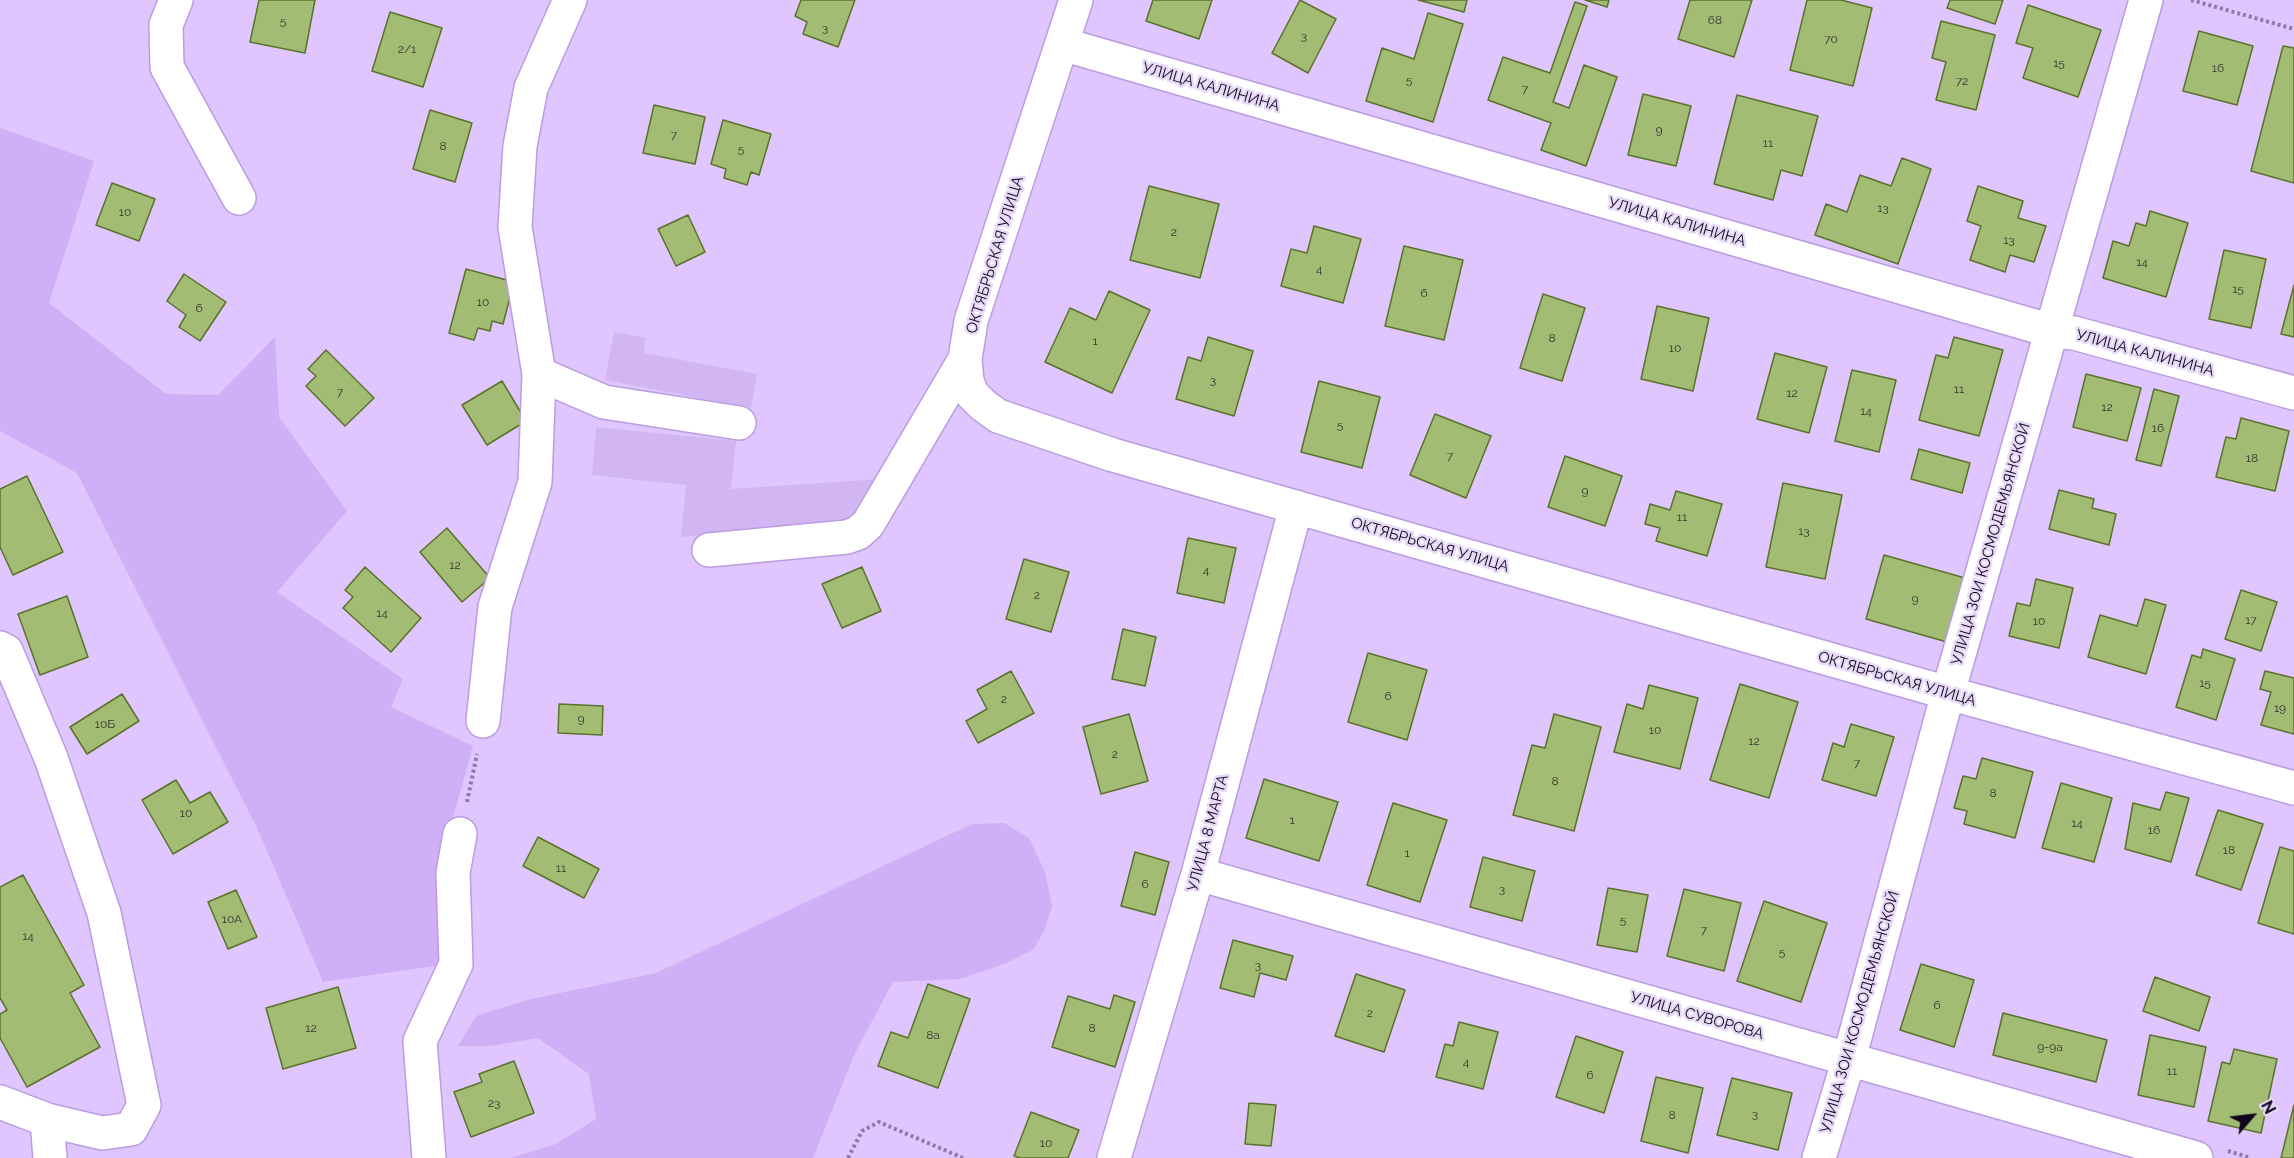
<!DOCTYPE html>
<meta charset="utf-8">
<style>
body{margin:0}
#map{position:relative;width:2294px;height:1158px;overflow:hidden;background:#dfc6ff;font-family:Raleway,sans-serif}
canvas{display:block}
.north{position:absolute;left:2222px;top:1086px;width:60px;height:60px;-webkit-text-stroke:4px #e6daf7;paint-order:stroke;rotate:62deg;font-size:16px;font-weight:700;line-height:24px;text-align:center;color:#11061d}
.north::after{content:'';display:block;margin:auto;width:21px;height:27px;background:#11061d;clip-path:polygon(50% 0,100% 100%,50% 72%,0 100%)}
</style>
<div id="map">
<canvas width="2294" height="1158"></canvas>
<div class="north">N</div>
</div>
<script>
const g = document.querySelector('canvas').getContext('2d');
g.lineJoin = 'round';
function fillPath(path, color) {
  g.fillStyle = color;
  g.fill(path, 'evenodd');
}
function shape(rows) {
  const path = new Path2D();
  for (const r of rows) {
    path.moveTo(r[0], r[1]);
    for (let i = 2; i < r.length; i += 2) path.lineTo(r[i], r[i + 1]);
  }
  return path;
}
function strokePath(path, color, width, dash) {
  g.strokeStyle = color;
  g.lineWidth = width;
  g.lineCap = dash ? 'butt' : 'round';
  g.setLineDash(dash || []);
  g.stroke(path);
}
function label(font, color, halo, rows, align = 'center') {
  g.font = font + ' Raleway,sans-serif';
  g.lineWidth = 5;
  g.setLineDash([]);
  g.textBaseline = 'middle';
  g.strokeStyle = halo;
  g.fillStyle = color;
  for (const [text, x, y, turn = 0] of rows) {
    g.save();
    g.translate(x, y);
    g.rotate((+turn || 0) * Math.PI / 180);
    g.textAlign = isNaN(turn) ? turn : align;
    if (halo) g.strokeText(text, 0, 0);
    g.fillText(text, 0, 0);
    g.restore();
  }
}
fillPath(shape([
 [614,332,646,338,644,353,757,374,751,408,605,380],
 [596,427,736,441,731,489,882,479,864,519,681,537,686,485,592,475]
]), '#d1b6f3');
fillPath(shape([
 [0,128,94,161,49,303,166,394,218,395,275,337,279,417,347,511,277,592,403,679,391,707,473,746,439,868,442,965,323,982,257,828,77,473,0,431],
 [1004,823,1029,838,1045,872,1052,906,1044,931,1033,950,1004,964,960,979,893,982,855,1053,813,1158,511,1158,556,1144,596,1119,589,1074,538,1038,490,1046,458,1046,476,1016,527,1000,656,973,972,824]
]), '#cfaff5');
const building = shape([
 [259,0,315,0,305,53,250,42,259,0],
 [801,0,855,0,838,47,803,34,807,22,795,16,801,0],
 [1153,0,1212,0,1199,39,1146,21,1153,0],
 [1300,0,1336,19,1308,73,1272,53,1300,0],
 [1418,0,1467,0,1464,12,1418,0],
 [1585,0,1609,0,1607,7,1585,0],
 [1690,0,1752,0,1734,57,1678,39,1690,0],
 [1807,0,1841,0,1872,8,1853,86,1790,70,1807,0],
 [1950,0,2003,0,1995,24,1947,8,1950,0],
 [1575,2,1587,6,1553,102,1569,108,1584,65,1617,77,1586,166,1541,150,1551,123,1488,100,1503,57,1550,73,1575,2],
 [2028,5,2101,30,2078,97,2023,78,2033,48,2016,43,2028,5],
 [390,12,442,28,423,87,372,71,390,12],
 [1428,13,1463,24,1433,122,1366,101,1382,48,1414,59,1428,13],
 [1941,21,1995,35,1976,110,1936,100,1946,62,1932,58,1941,21],
 [2199,31,2253,46,2237,105,2183,91,2199,31],
 [2283,46,2294,48,2294,183,2251,171,2283,46],
 [1643,94,1691,106,1676,166,1628,155,1643,94],
 [1737,95,1818,116,1802,176,1781,170,1773,200,1714,184,1737,95],
 [654,105,705,117,695,164,643,153,654,105],
 [430,110,472,123,455,182,413,169,430,110],
 [723,120,771,134,759,175,751,172,747,185,724,178,726,169,711,164,723,120],
 [1902,158,1931,169,1898,264,1815,235,1826,204,1847,212,1860,175,1891,186,1902,158],
 [112,183,155,199,139,241,96,225,112,183],
 [1149,186,1219,204,1200,278,1130,260,1149,186],
 [1978,186,2023,201,2018,218,2046,226,2034,262,2010,255,2005,272,1970,260,1981,226,1967,221,1978,186],
 [2150,211,2188,223,2166,297,2103,278,2113,241,2129,246,2136,223,2146,226,2150,211],
 [688,215,705,252,676,266,658,229,688,215],
 [1314,226,1361,239,1343,303,1281,286,1291,249,1307,253,1314,226],
 [1404,246,1463,260,1444,340,1385,326,1404,246],
 [2224,250,2266,259,2251,328,2209,319,2224,250],
 [466,269,514,282,503,324,492,321,490,331,478,328,474,340,449,333,466,269],
 [184,274,226,302,200,341,179,327,186,315,167,301,184,274],
 [2294,285,2294,337,2281,334,2294,285],
 [1109,291,1150,310,1112,393,1045,362,1070,308,1096,320,1109,291],
 [1543,294,1585,308,1562,381,1520,368,1543,294],
 [1657,306,1709,318,1693,391,1641,379,1657,306],
 [1208,337,1253,351,1234,416,1176,399,1188,357,1201,361,1208,337],
 [1954,337,2003,350,1979,436,1919,420,1936,355,1948,358,1954,337],
 [326,350,374,398,345,426,306,386,316,376,308,369,326,350],
 [1775,353,1827,367,1809,433,1757,419,1775,353],
 [1852,370,1896,380,1879,452,1835,441,1852,370],
 [2086,374,2141,388,2127,441,2073,427,2086,374],
 [502,381,526,421,487,445,462,405,502,381],
 [1319,381,1380,397,1362,468,1301,452,1319,381],
 [2154,389,2179,396,2161,466,2136,460,2154,389],
 [1435,414,1491,436,1466,498,1410,475,1435,414],
 [2241,418,2289,431,2275,491,2216,477,2226,437,2236,439,2241,418],
 [1919,449,1970,463,1962,493,1911,479,1919,449],
 [1565,456,1622,476,1605,526,1548,507,1565,456],
 [27,476,63,552,13,575,0,547,0,489,27,476],
 [1783,483,1842,495,1825,579,1766,567,1783,483],
 [2059,490,2094,499,2092,508,2116,514,2109,545,2049,529,2059,490],
 [1676,491,1722,504,1707,556,1656,541,1660,528,1645,524,1650,504,1670,510,1676,491],
 [447,528,490,578,462,602,420,552,447,528],
 [1188,538,1236,548,1224,603,1177,593,1188,538],
 [1884,555,1965,578,1947,642,1866,619,1884,555],
 [1024,559,1069,572,1051,632,1006,619,1024,559],
 [365,567,421,618,391,652,343,608,353,597,345,590,365,567],
 [862,567,881,611,842,628,822,584,862,567],
 [2036,579,2073,588,2059,648,2009,636,2017,603,2030,606,2036,579],
 [2241,590,2277,602,2261,651,2225,639,2241,590],
 [67,596,88,657,40,675,18,614,67,596],
 [2145,599,2166,605,2146,674,2088,657,2100,615,2137,626,2145,599],
 [1123,629,1156,637,1145,686,1112,679,1123,629],
 [2203,649,2235,659,2216,720,2176,707,2192,655,2201,658,2203,649],
 [1368,653,1427,670,1407,740,1348,722,1368,653],
 [1011,671,1034,713,978,743,966,721,987,709,977,690,1011,671],
 [2265,671,2294,678,2294,734,2261,725,2271,692,2260,689,2265,671],
 [1740,684,1798,702,1769,798,1710,780,1740,684],
 [1649,685,1698,698,1680,769,1614,752,1627,704,1643,709,1649,685],
 [122,694,139,721,87,754,70,727,122,694],
 [559,704,603,706,602,735,558,733,559,704],
 [1129,714,1148,781,1101,794,1083,727,1129,714],
 [1554,714,1601,727,1574,831,1513,815,1532,745,1545,748,1554,714],
 [1851,724,1894,737,1876,796,1822,780,1833,743,1844,747,1851,724],
 [1982,758,2033,772,2015,838,1964,824,1967,811,1954,808,1963,776,1976,779,1982,758],
 [1264,779,1338,802,1319,861,1246,838,1264,779],
 [176,780,190,803,210,792,228,822,173,854,142,800,176,780],
 [2061,783,2112,798,2094,862,2042,848,2061,783],
 [2166,792,2189,798,2171,862,2125,849,2133,803,2160,810,2166,792],
 [1393,803,1447,820,1420,902,1367,885,1393,803],
 [2218,810,2263,824,2241,890,2196,875,2218,810],
 [538,837,599,869,584,898,523,866,538,837],
 [2280,847,2294,851,2294,934,2258,923,2280,847],
 [1135,852,1169,862,1155,915,1121,906,1135,852],
 [1483,857,1535,871,1522,921,1470,907,1483,857],
 [23,875,84,985,70,993,100,1047,27,1087,0,1038,0,1014,7,1010,0,998,0,887,23,875],
 [1608,888,1648,895,1637,952,1597,945,1608,888],
 [1684,889,1741,903,1724,971,1667,956,1684,889],
 [236,890,257,937,228,949,208,902,236,890],
 [1764,901,1827,923,1801,1002,1737,981,1764,901],
 [1233,940,1293,956,1286,980,1260,973,1254,997,1220,988,1233,940],
 [1921,964,1974,980,1954,1047,1900,1030,1921,964],
 [1356,974,1405,990,1384,1052,1335,1036,1356,974],
 [2155,977,2210,997,2199,1031,2143,1011,2155,977],
 [928,984,970,999,938,1088,878,1066,891,1032,908,1038,928,984],
 [338,987,356,1048,283,1069,266,1008,338,987],
 [1114,995,1135,1002,1115,1067,1052,1047,1068,996,1110,1009,1114,995],
 [2003,1013,2107,1040,2096,1082,1993,1055,2003,1013],
 [1459,1022,1498,1032,1483,1089,1436,1077,1445,1044,1453,1046,1459,1022],
 [2150,1035,2206,1047,2194,1107,2138,1095,2150,1035],
 [1576,1036,1623,1052,1604,1113,1556,1097,1576,1036],
 [2234,1049,2277,1059,2261,1133,2208,1121,2222,1062,2230,1064,2234,1049],
 [514,1061,534,1113,471,1137,454,1092,482,1082,479,1074,514,1061],
 [1656,1077,1703,1088,1688,1153,1641,1141,1656,1077],
 [1732,1078,1792,1093,1778,1150,1717,1135,1732,1078],
 [1249,1103,1276,1105,1271,1146,1245,1144,1249,1103],
 [2294,1105,2294,1158,2281,1158,2294,1105],
 [1031,1112,1079,1130,1068,1158,1020,1158,1014,1156,1031,1112]
]);
fillPath(building, '#a2bc73');
strokePath(building, '#5b722b', 1.5);
const minor = shape([
 [176,0,166,25,167,67,239,198],
 [1076,0,971,321,965,359,967,381,972,394,983,405,998,416,1113,455,1948,693,2294,788],
 [1062,44,2052,331,2074,333,2294,393],
 [539,374,604,402,739,423],
 [709,550,847,537,858,533,868,524,965,359],
 [0,648,6,651,51,758,104,913,144,1105,131,1129,102,1133,47,1120,50,1158],
 [483,721,495,607,535,482,539,374,515,227,520,146,531,88,570,0],
 [1198,874,2196,1158],
 [0,1102,47,1120],
 [429,1158,420,1041,456,964,453,873,460,834],
 [1114,1158,1198,874,1296,507],
 [1819,1158,1849,1059,1948,693,2146,0]
]);
strokePath(minor, '#bb9ce0', 36);
strokePath(shape([
 [2191,0,2294,29],
 [467,802,477,754],
 [2228,1151,2251,1158],
 [848,1158,862,1131,879,1122,963,1158]
]), '#8d7aa6', 4, [3, 3]);
strokePath(minor, '#fff', 33);
label('12px', '#353432', null, [
 ["68",1715,20],
 ["5",283,21],
 ["3",825,28],
 ["3",1304,36],
 ["70",1831,39],
 ["2/1",407,49],
 ["15",2059,63],
 ["16",2218,68],
 ["5",1409,80],
 ["72",1962,81],
 ["7",1525,89],
 ["9",1659,130],
 ["7",674,135],
 ["11",1768,143],
 ["8",443,146],
 ["5",741,149],
 ["13",1883,208],
 ["10",125,212],
 ["2",1174,232],
 ["13",2009,240],
 ["14",2142,262],
 ["4",1319,269],
 ["15",2238,289],
 ["6",1424,293],
 ["10",483,302],
 ["6",199,308],
 ["8",1552,338],
 ["1",1095,341],
 ["10",1675,348],
 ["3",1213,380],
 ["11",1959,389],
 ["7",340,392],
 ["12",1792,393],
 ["12",2107,407],
 ["14",1866,411],
 ["5",1340,425],
 ["16",2158,428],
 ["7",1450,456],
 ["18",2252,458],
 ["9",1585,491],
 ["11",1682,517],
 ["13",1804,531],
 ["12",455,565],
 ["4",1206,570],
 ["2",1037,595],
 ["9",1915,599],
 ["14",382,613],
 ["17",2251,620],
 ["10",2039,621],
 ["15",2205,683],
 ["6",1388,696],
 ["2",1004,699],
 ["19",2280,708],
 ["9",581,719],
 ["10Б",105,724],
 ["10",1655,730],
 ["12",1754,741],
 ["2",1115,754],
 ["7",1857,763],
 ["8",1555,781],
 ["8",1993,793],
 ["10",186,813],
 ["1",1292,820],
 ["14",2077,823],
 ["16",2154,830],
 ["18",2229,850],
 ["1",1407,853],
 ["11",561,868],
 ["6",1145,884],
 ["3",1502,889],
 ["10А",232,919],
 ["5",1623,920],
 ["7",1704,930],
 ["14",28,936],
 ["5",1782,952],
 ["3",1258,965],
 ["6",1937,1005],
 ["2",1370,1013],
 ["12",311,1028],
 ["8",1092,1028],
 ["8а",933,1035],
 ["9-9а",2050,1047],
 ["4",1466,1062],
 ["11",2172,1071],
 ["6",1590,1075],
 ["23",494,1103],
 ["3",1755,1114],
 ["8",1672,1115],
 ["10",1046,1143]
]);
label('15px', '#11061d', '#e6daf7', [
 ["УЛИЦА КАЛИНИНА",1211,87,16],
 ["УЛИЦА КАЛИНИНА",1677,222,16],
 ["ОКТЯБРЬСКАЯ УЛИЦА",995,255,-73],
 ["УЛИЦА КАЛИНИНА",2145,353,15],
 ["УЛИЦА ЗОИ КОСМОДЕМЬЯНСКОЙ",1991,544,-74],
 ["ОКТЯБРЬСКАЯ УЛИЦА",1430,545,16],
 ["ОКТЯБРЬСКАЯ УЛИЦА",1897,679,16],
 ["УЛИЦА 8 МАРТА",1208,833,-75],
 ["УЛИЦА ЗОИ КОСМОДЕМЬЯНСКОЙ",1860,1012,-74],
 ["УЛИЦА СУВОРОВА",1697,1016,16]
]);
</script>
